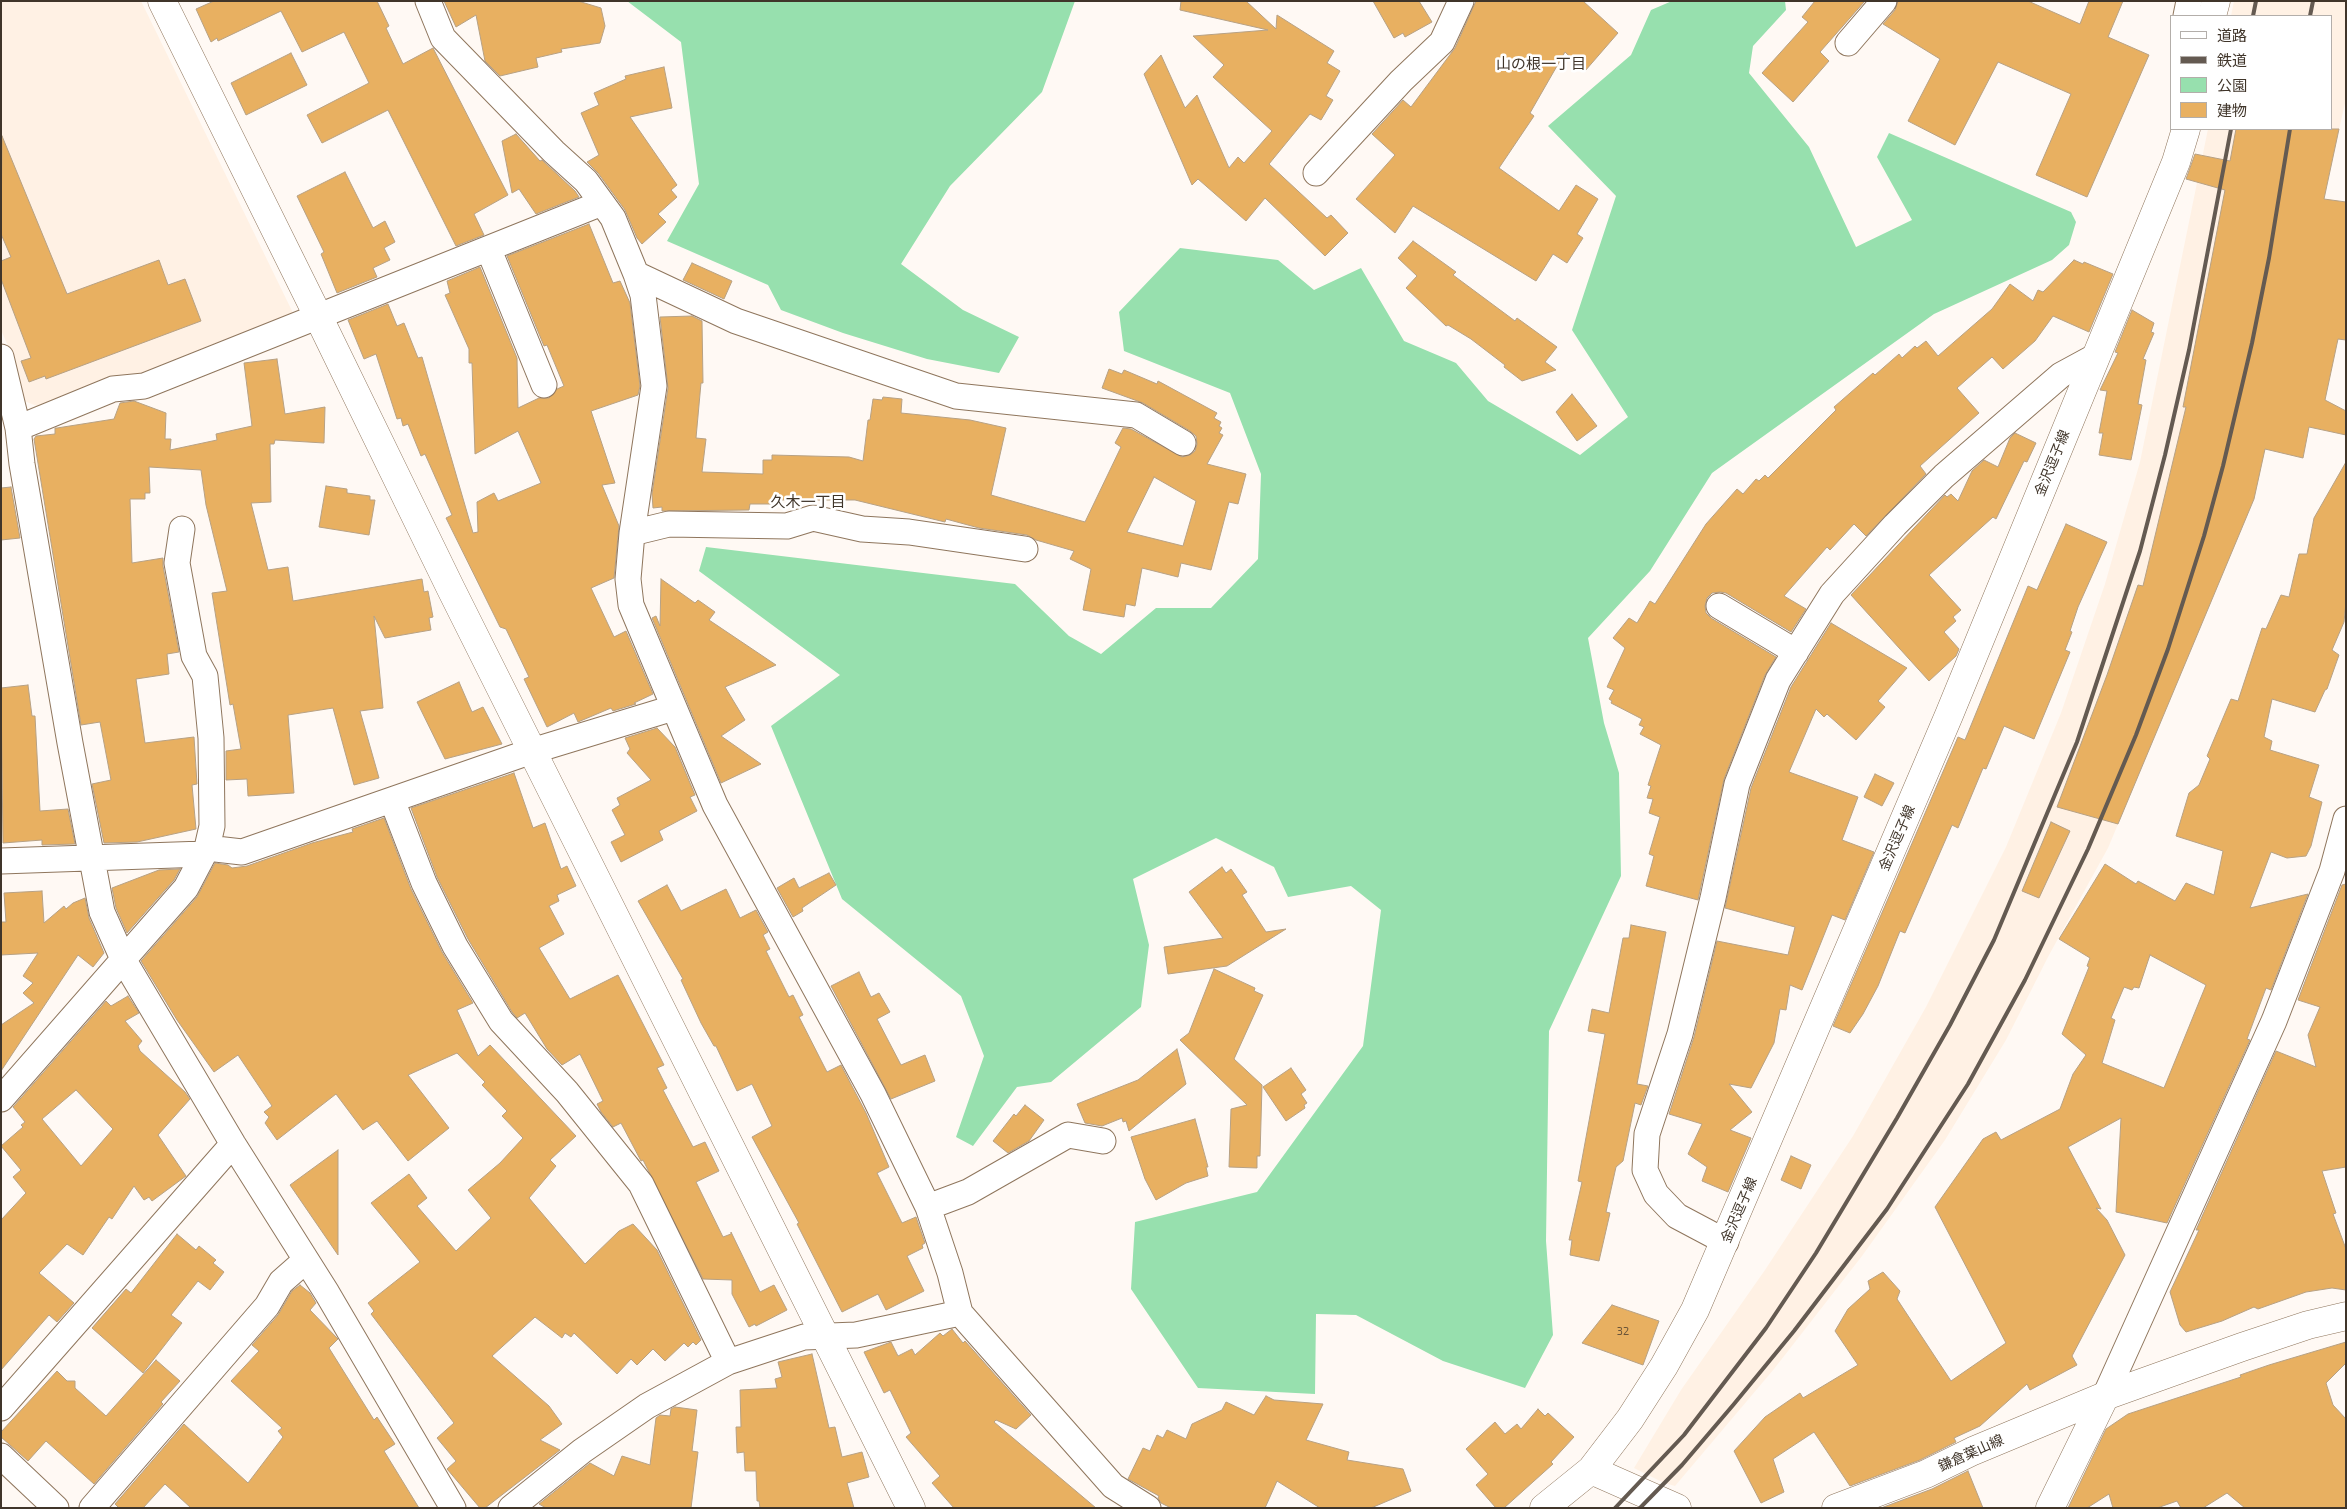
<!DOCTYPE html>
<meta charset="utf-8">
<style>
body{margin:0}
#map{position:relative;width:2347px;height:1509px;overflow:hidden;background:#fff9f4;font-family:"Exo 2","Noto Sans JP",sans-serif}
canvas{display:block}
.frame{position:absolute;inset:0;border:2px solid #40352a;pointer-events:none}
.legend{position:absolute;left:2170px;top:15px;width:162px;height:115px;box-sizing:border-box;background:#fff;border:1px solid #b3aeaa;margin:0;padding:6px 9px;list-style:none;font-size:15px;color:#40352a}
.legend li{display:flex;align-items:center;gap:10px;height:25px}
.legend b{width:25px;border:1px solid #b3aeaa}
</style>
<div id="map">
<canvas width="2347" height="1509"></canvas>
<div class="frame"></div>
<ul class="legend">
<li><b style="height:6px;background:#fff"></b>道路</li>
<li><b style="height:6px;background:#645a51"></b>鉄道</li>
<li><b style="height:14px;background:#97e0ae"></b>公園</li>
<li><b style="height:14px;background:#e8b061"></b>建物</li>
</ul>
</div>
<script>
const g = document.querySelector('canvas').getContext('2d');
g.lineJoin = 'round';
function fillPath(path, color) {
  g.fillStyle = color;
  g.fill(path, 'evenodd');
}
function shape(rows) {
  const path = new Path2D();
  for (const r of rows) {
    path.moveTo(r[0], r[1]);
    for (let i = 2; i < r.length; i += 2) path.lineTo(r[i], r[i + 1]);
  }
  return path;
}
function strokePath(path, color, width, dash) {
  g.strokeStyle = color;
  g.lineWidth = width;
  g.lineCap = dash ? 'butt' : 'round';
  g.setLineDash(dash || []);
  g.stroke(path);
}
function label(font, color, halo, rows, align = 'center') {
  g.font = font + ' "Exo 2","Noto Sans JP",sans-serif';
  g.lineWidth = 5;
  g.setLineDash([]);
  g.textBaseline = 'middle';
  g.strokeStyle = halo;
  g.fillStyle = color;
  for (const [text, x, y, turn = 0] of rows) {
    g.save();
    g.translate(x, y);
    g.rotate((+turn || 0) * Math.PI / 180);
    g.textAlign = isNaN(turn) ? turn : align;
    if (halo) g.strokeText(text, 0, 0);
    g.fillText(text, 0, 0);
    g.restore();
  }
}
fillPath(shape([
 [1,1,141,1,294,315,148,375,40,407,24,401,8,346,1,330],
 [2234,1,2346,1,2346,99,2254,499,2108,848,2049,955,2006,1040,1945,1140,1862,1256,1774,1369,1675,1486,1664,1483,1634,1468,1681,1390,1765,1270,1853,1136,1926,1007,2006,847,2061,713,2105,584,2140,462,2208,129,2331,129,2331,16,2231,16]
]), '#fff1e4');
fillPath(shape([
 [627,1,1075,1,1042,92,950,186,901,264,963,310,1019,337,999,373,927,359,843,333,781,310,768,285,667,241,699,184,681,42],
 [1672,1,1785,1,1786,10,1753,46,1749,73,1809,147,1856,247,1912,220,1877,157,1889,133,2071,212,2076,222,2069,245,2052,260,1934,314,1712,473,1650,571,1588,638,1604,723,1619,773,1621,876,1549,1031,1546,1241,1553,1335,1525,1388,1443,1361,1356,1315,1316,1314,1315,1394,1198,1388,1131,1289,1135,1222,1257,1192,1363,1046,1381,910,1351,886,1288,897,1274,867,1216,838,1133,879,1149,945,1141,1007,1051,1082,1017,1087,973,1146,956,1137,984,1056,961,996,842,899,771,726,840,675,699,571,706,547,1015,584,1069,636,1101,654,1156,608,1211,608,1258,559,1261,474,1230,393,1124,351,1119,312,1180,248,1278,260,1314,290,1361,268,1404,341,1456,363,1488,401,1580,455,1628,417,1572,330,1616,196,1548,126,1631,55,1651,10]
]), '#97e0ae');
const building = shape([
 [214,1,377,1,389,26,386,28,403,64,433,48,508,195,474,214,484,235,456,246,388,110,322,143,307,115,369,83,344,32,302,52,281,11,218,41,217,38,211,42,196,9,214,1],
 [444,1,578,1,601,8,605,26,600,43,561,49,562,52,536,58,538,67,500,76,485,61,476,15,456,27,444,1],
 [1181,1,1246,1,1276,29,1277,15,1334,51,1327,63,1340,71,1326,96,1333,100,1321,120,1310,114,1269,164,1327,218,1331,215,1348,233,1325,256,1265,198,1246,221,1198,179,1192,185,1144,74,1161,55,1185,108,1197,95,1229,168,1238,157,1244,163,1272,131,1213,77,1224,65,1193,36,1268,30,1180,10,1181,1],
 [1373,1,1419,1,1432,22,1405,37,1403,33,1394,38,1373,1],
 [1476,1,1583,1,1618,33,1585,71,1565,52,1530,113,1534,116,1499,168,1559,211,1576,185,1598,199,1577,234,1583,238,1567,263,1553,254,1536,281,1413,206,1395,233,1356,199,1395,155,1372,134,1403,100,1411,107,1455,48,1476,1],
 [1815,1,1865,1,1820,52,1829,61,1793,102,1762,73,1808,22,1802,17,1815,1],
 [1898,1,2028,1,2080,24,2089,1,2123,1,2108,37,2149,55,2087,197,2036,175,2071,94,1998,62,1955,145,1908,121,1940,59,1883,24,1895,10,1898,1],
 [291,53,307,85,246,115,231,83,291,53],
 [664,67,672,108,630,117,677,185,671,190,677,197,658,214,666,222,642,244,637,238,625,210,598,173,587,162,599,155,581,113,599,105,594,93,626,79,625,76,664,67],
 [2236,129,2339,129,2324,199,2346,202,2346,340,2338,339,2325,400,2346,411,2346,435,2309,427,2303,458,2265,449,2254,499,2118,824,2057,807,2107,675,2138,585,2143,586,2186,407,2183,407,2225,190,2186,179,2195,154,2230,161,2236,129],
 [516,134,540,161,542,160,575,191,579,197,536,214,519,189,512,193,502,141,516,134],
 [2,136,67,294,159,260,168,285,185,279,201,321,46,379,45,376,29,382,21,361,31,358,1,279,1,261,11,257,1,234,2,136],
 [345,172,373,228,385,221,395,242,384,248,390,260,373,268,377,277,337,293,321,254,324,252,297,196,345,172],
 [589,224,613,283,620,281,630,303,640,386,638,395,591,411,615,483,602,485,619,526,614,578,591,588,614,637,626,631,653,694,634,703,636,704,613,711,611,708,578,722,574,713,547,727,524,679,529,677,506,629,500,627,446,518,452,515,425,454,421,456,408,424,403,426,401,418,397,419,376,354,364,359,348,320,388,304,397,326,404,323,418,358,422,357,473,533,478,532,477,502,494,493,498,501,541,483,518,431,475,454,472,363,469,363,469,349,445,295,450,293,447,281,480,267,517,358,518,408,539,398,549,398,557,389,564,386,547,345,544,346,507,256,589,224],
 [1413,241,1456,272,1453,275,1515,321,1517,318,1557,347,1545,362,1556,370,1522,381,1504,367,1505,365,1471,339,1448,325,1446,326,1406,288,1417,276,1398,258,1413,241],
 [2074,260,2083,264,2084,262,2113,274,2089,332,2053,316,2035,341,2003,369,1992,357,1957,388,1979,413,1920,466,1926,474,1866,536,1854,524,1830,550,1827,547,1784,596,1806,609,1791,632,1726,593,1720,592,1712,593,1707,598,1705,606,1706,613,1711,618,1776,657,1765,675,1724,779,1698,900,1646,886,1654,856,1649,854,1660,817,1649,813,1653,799,1647,798,1651,786,1648,785,1661,745,1640,734,1644,727,1639,725,1642,719,1611,703,1612,701,1609,699,1614,690,1607,687,1625,648,1613,638,1629,618,1637,623,1650,601,1655,604,1706,524,1737,489,1743,494,1756,479,1759,481,1765,475,1768,478,1836,410,1834,407,1873,373,1875,375,1899,354,1902,358,1915,346,1917,348,1926,341,1938,356,1992,309,2010,284,2033,301,2038,290,2043,292,2074,260],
 [692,263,732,281,724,299,683,280,692,263],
 [2132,310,2154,323,2151,332,2154,333,2143,359,2146,360,2138,404,2142,405,2131,460,2099,455,2103,433,2099,433,2107,391,2100,390,2118,353,2115,352,2132,310],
 [692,316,702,321,703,383,701,383,696,438,706,439,702,472,763,474,763,460,772,460,772,455,849,457,863,461,868,420,870,420,873,399,882,400,883,397,902,399,901,413,970,420,1006,428,991,495,1085,522,1121,447,1115,443,1123,428,1131,429,1182,457,1190,455,1195,451,1197,444,1196,436,1190,431,1143,403,1102,388,1109,369,1122,374,1124,370,1157,384,1158,381,1217,413,1214,418,1221,422,1219,426,1222,428,1219,433,1223,435,1207,464,1246,474,1238,504,1229,502,1211,570,1181,563,1178,577,1142,568,1135,606,1126,604,1124,617,1083,610,1091,569,1070,559,1074,551,1036,540,1027,535,979,528,946,519,945,522,855,500,778,500,778,504,750,504,749,510,662,511,662,507,653,508,652,494,668,388,660,317,692,316],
 [1154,477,1196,501,1183,546,1127,532,1154,477],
 [277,359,285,414,325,407,324,443,275,440,274,444,270,444,271,502,251,503,268,570,288,567,293,601,422,579,424,592,428,591,433,617,429,618,431,630,385,638,374,616,383,708,360,711,379,778,354,785,333,708,288,715,294,793,248,796,247,779,226,780,226,751,241,749,233,704,230,705,212,593,227,591,206,505,201,470,149,467,150,493,145,493,145,499,130,499,132,563,163,558,163,566,179,652,167,654,169,674,136,679,145,743,194,737,197,784,192,785,196,829,137,842,104,843,92,784,111,780,100,722,81,725,34,439,36,436,55,434,55,428,57,428,114,419,120,403,134,401,166,413,165,439,171,439,170,450,217,440,216,434,252,426,244,363,277,359],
 [1572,394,1597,426,1577,441,1556,412,1572,394],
 [2015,433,2036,443,2027,462,2024,461,1996,519,1993,517,1929,575,1961,610,1953,617,1956,621,1944,632,1959,649,1956,656,1929,681,1851,595,1945,495,1947,497,1951,494,1958,501,1972,471,1984,460,1998,467,2010,438,2015,433],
 [2346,462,2346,602,2344,622,2332,650,2339,655,2327,689,2325,690,2315,712,2272,699,2264,737,2272,741,2270,750,2319,765,2309,797,2322,802,2311,846,2306,856,2287,858,2271,852,2250,908,2308,894,2271,990,2266,988,2247,1039,2250,1040,2167,1223,2116,1212,2121,1118,2068,1147,2101,1209,2096,1208,2107,1220,2125,1255,2072,1356,2077,1365,2030,1390,2027,1384,1980,1426,1954,1438,1956,1442,1920,1460,1850,1486,1814,1432,1773,1459,1784,1492,1761,1503,1734,1451,1765,1417,1800,1393,1803,1398,1858,1365,1835,1331,1848,1309,1870,1289,1868,1281,1883,1272,1900,1291,1897,1299,1951,1381,2006,1343,1935,1207,1983,1139,1996,1132,2001,1140,2060,1109,2073,1074,2086,1055,2062,1034,2089,967,2087,966,2090,958,2059,939,2105,864,2136,884,2138,881,2175,901,2186,883,2214,895,2223,851,2176,836,2189,793,2199,785,2210,759,2207,756,2231,699,2238,701,2262,628,2266,629,2281,595,2289,597,2299,554,2307,554,2314,518,2346,462],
 [2150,955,2206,985,2164,1088,2102,1063,2115,1020,2111,1018,2124,987,2132,990,2134,987,2139,988,2150,955],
 [326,486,347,489,347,493,370,496,370,500,375,500,369,535,319,527,326,486],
 [11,487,20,538,1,540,1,488,11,487],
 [2066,524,2107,542,2078,607,2070,631,2072,632,2065,650,2070,652,2034,739,2004,726,1986,769,1983,768,1958,828,1952,825,1905,933,1900,931,1878,986,1863,1014,1850,1033,1833,1026,1958,737,1965,740,2028,586,2037,590,2066,524],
 [661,579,695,603,698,600,715,612,709,620,776,665,725,687,745,720,721,736,761,764,721,783,652,618,656,616,660,626,661,579],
 [1831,623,1907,668,1878,701,1885,707,1856,740,1827,714,1824,717,1816,709,1789,772,1858,797,1842,840,1874,852,1845,920,1832,915,1802,990,1790,985,1786,1010,1780,1009,1774,1043,1751,1088,1729,1084,1752,1112,1730,1130,1751,1138,1728,1192,1702,1181,1707,1167,1688,1154,1702,1124,1669,1114,1694,1037,1717,941,1788,955,1795,927,1725,908,1751,788,1791,687,1831,623],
 [459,682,472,712,483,707,502,744,445,759,417,702,459,682],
 [28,685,32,716,35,716,40,811,68,809,75,844,42,845,42,840,3,843,1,688,28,685],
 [657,728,675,747,695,795,690,797,697,811,659,831,663,840,621,862,611,842,625,835,612,810,620,805,617,798,651,780,627,753,630,749,625,738,657,728],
 [514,773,533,828,545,823,561,869,567,866,576,886,557,895,559,901,549,906,564,934,539,948,570,999,618,975,664,1065,657,1068,667,1088,663,1090,693,1147,705,1142,719,1171,696,1182,723,1237,731,1234,731,1232,760,1292,774,1285,787,1310,756,1326,755,1324,749,1327,732,1294,732,1280,703,1279,643,1160,641,1161,621,1123,613,1127,601,1112,597,1104,603,1101,580,1054,562,1065,547,1049,525,1013,517,1018,512,1012,468,939,437,877,411,808,514,773],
 [1875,774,1894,783,1882,806,1864,797,1875,774],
 [384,818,411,889,442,952,473,1003,457,1010,478,1056,490,1045,576,1136,550,1160,556,1166,529,1198,585,1264,619,1231,633,1224,657,1250,701,1340,696,1345,693,1342,688,1347,684,1343,665,1361,653,1349,637,1365,631,1359,617,1374,574,1333,571,1337,565,1333,562,1338,535,1317,492,1356,549,1406,562,1424,540,1440,560,1450,485,1508,480,1508,447,1469,456,1461,437,1438,454,1423,371,1314,374,1311,368,1303,420,1262,371,1203,409,1174,427,1198,417,1206,456,1251,491,1218,468,1190,500,1163,523,1138,502,1116,507,1111,482,1085,485,1082,457,1053,408,1075,449,1128,408,1161,377,1121,363,1130,336,1094,277,1140,265,1123,269,1117,264,1112,272,1106,238,1055,214,1072,177,1020,141,961,197,897,215,863,228,865,232,868,247,866,312,843,353,832,352,829,384,818],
 [2051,822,2070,831,2039,898,2022,891,2051,822],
 [1222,867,1226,873,1231,869,1247,892,1242,895,1266,932,1286,929,1227,966,1168,974,1164,947,1223,938,1189,892,1222,867],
 [180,869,174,880,127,933,116,908,112,888,159,870,180,869],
 [829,873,836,885,802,908,803,911,793,917,777,888,794,878,799,888,829,873],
 [2346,884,2346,1167,2322,1171,2336,1213,2333,1214,2346,1249,2346,1290,2332,1288,2306,1292,2258,1309,2254,1307,2222,1321,2186,1332,2180,1325,2170,1292,2199,1230,2196,1230,2276,1051,2316,1067,2308,1035,2320,1007,2298,1000,2342,885,2346,884],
 [667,885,681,911,726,889,740,918,756,910,768,932,763,935,770,949,766,951,789,997,793,995,803,1015,799,1017,827,1072,841,1065,866,1113,889,1167,877,1173,902,1223,916,1217,925,1243,922,1245,923,1248,907,1256,924,1291,886,1310,878,1294,842,1312,797,1224,799,1223,752,1137,772,1126,752,1084,737,1091,716,1046,714,1046,701,1023,681,980,683,979,638,901,667,885],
 [42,891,44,923,64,906,66,909,73,903,85,898,89,918,104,953,93,967,78,955,1,1071,1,1025,34,1003,23,993,33,983,23,976,38,953,1,955,1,922,6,922,4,893,42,891],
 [1631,925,1666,932,1637,1084,1648,1086,1641,1105,1635,1103,1623,1161,1616,1167,1606,1212,1610,1213,1599,1261,1570,1255,1572,1240,1569,1240,1582,1182,1578,1181,1605,1034,1588,1031,1592,1009,1609,1013,1623,938,1629,938,1631,925],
 [1214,969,1255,988,1254,991,1263,995,1234,1059,1262,1085,1260,1156,1257,1156,1257,1168,1229,1167,1231,1109,1247,1105,1180,1040,1189,1033,1214,969],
 [859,972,871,997,879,993,890,1012,877,1019,901,1065,925,1055,935,1081,891,1099,831,986,859,972],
 [128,996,139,1013,125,1021,142,1041,138,1046,140,1051,185,1092,190,1099,158,1135,186,1176,152,1201,149,1197,144,1200,134,1186,112,1219,109,1217,83,1255,67,1244,39,1273,74,1303,57,1322,49,1315,1,1370,1,1220,26,1193,13,1177,21,1170,1,1146,23,1127,21,1125,25,1122,13,1107,106,1001,111,1006,128,996],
 [76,1090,113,1129,81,1166,42,1119,76,1090],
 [1177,1049,1186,1084,1129,1131,1126,1121,1123,1122,1122,1118,1102,1126,1085,1123,1077,1104,1138,1080,1177,1049],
 [1291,1068,1306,1090,1301,1094,1307,1103,1304,1105,1305,1108,1286,1121,1263,1087,1291,1068],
 [1025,1105,1044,1120,1029,1141,1008,1153,993,1141,1014,1114,1016,1116,1025,1105],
 [1195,1119,1208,1167,1206,1167,1208,1176,1186,1183,1156,1200,1145,1179,1131,1137,1195,1119],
 [338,1150,338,1255,290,1185,338,1150],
 [1791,1156,1811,1165,1801,1189,1781,1180,1791,1156],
 [177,1234,196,1250,199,1246,216,1260,213,1263,224,1272,210,1290,198,1281,171,1315,182,1323,143,1373,92,1328,126,1289,131,1293,177,1234],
 [300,1285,310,1293,316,1303,310,1310,338,1339,329,1348,374,1420,377,1417,395,1444,384,1451,419,1508,191,1508,165,1484,143,1508,119,1508,115,1504,184,1424,248,1483,283,1437,278,1431,282,1428,231,1381,259,1351,252,1345,278,1315,292,1291,300,1285],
 [1612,1305,1659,1321,1643,1365,1582,1343,1612,1305],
 [952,1329,963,1343,965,1341,1031,1415,1016,1429,996,1420,994,1422,1096,1508,954,1508,932,1483,940,1476,906,1437,911,1433,890,1390,884,1393,864,1352,891,1342,898,1356,912,1349,915,1355,940,1333,943,1336,952,1329],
 [2346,1342,2346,1363,2326,1383,2333,1405,2346,1419,2346,1508,2245,1508,2227,1493,2203,1508,2181,1508,2177,1501,2157,1508,2113,1508,2109,1494,2087,1508,2068,1508,2106,1429,2128,1414,2241,1377,2240,1375,2269,1365,2346,1342],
 [812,1354,829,1428,835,1427,842,1457,862,1452,869,1477,847,1483,854,1508,760,1508,759,1501,757,1501,756,1471,745,1471,744,1452,737,1453,736,1427,741,1427,740,1390,777,1388,775,1379,782,1377,778,1362,812,1354],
 [156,1360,180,1381,161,1402,163,1404,94,1484,46,1441,28,1461,1,1437,1,1432,57,1371,67,1381,75,1381,75,1388,106,1416,156,1360],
 [1266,1396,1274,1400,1323,1404,1306,1440,1349,1452,1347,1460,1403,1469,1411,1491,1371,1508,1320,1508,1277,1481,1265,1508,1171,1508,1161,1503,1158,1498,1159,1496,1128,1479,1143,1448,1150,1451,1157,1435,1163,1438,1167,1430,1186,1439,1192,1424,1222,1410,1226,1402,1254,1415,1266,1396],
 [675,1407,697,1410,692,1451,698,1452,691,1508,546,1508,539,1504,590,1463,614,1476,622,1456,650,1465,656,1418,660,1415,670,1416,671,1409,675,1407],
 [1538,1409,1545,1416,1548,1413,1574,1437,1551,1462,1553,1464,1504,1508,1496,1508,1476,1485,1488,1474,1466,1449,1495,1422,1505,1434,1517,1424,1521,1429,1538,1409],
 [1968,1471,1983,1508,1881,1508,1932,1489,1968,1471]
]);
fillPath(building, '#e8b061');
strokePath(building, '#b7a184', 1);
const street = shape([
 [428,1,443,38,554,152,586,181,613,218,636,274,643,295,654,386,632,533,628,579,631,605,715,805,873,1094,928,1207,950,1273,960,1313,1113,1486,1148,1508],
 [2186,16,2189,1],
 [1848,43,1884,1],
 [1316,173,1401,81,1442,42,1461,1],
 [489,250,544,385],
 [636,274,736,321,956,396,1136,415,1183,443],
 [1,357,18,428,22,464,70,743,102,912,123,959,233,1144,327,1293,453,1508],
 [18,428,113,389,144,386,602,203],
 [182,529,177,563,194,656,205,676,211,738,212,826,207,848],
 [632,533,669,524,787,526,813,518,862,529,909,532,1025,549],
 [1719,606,1796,652],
 [392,800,424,883,455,946,501,1021,567,1092,641,1184,728,1362],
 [1,861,204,854],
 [1,1099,186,888,207,848,242,852,532,751,673,708],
 [928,1207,968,1192,1068,1135,1103,1141],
 [1726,1242,1677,1216,1656,1194,1645,1170,1647,1134,1680,1034,1713,898,1737,784,1778,680,1832,594,1895,525,1944,476,2061,375,2096,356],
 [2105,1396,2274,1021,2332,871,2346,819],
 [1,1408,233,1144],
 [1,1456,56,1508],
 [92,1508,267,1306,281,1282,306,1260],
 [511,1508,582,1451,647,1406,728,1362,804,1337,856,1335,960,1313]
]);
const secondary = shape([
 [162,1,319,318,451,589,911,1508],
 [2212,16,2216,1],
 [1591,1470,1677,1508],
 [1544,1508,1591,1470,1630,1419,1664,1366,1695,1310,1949,715,2176,162,2186,129],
 [1836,1508,1926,1474,1973,1451,2105,1396,2242,1347,2308,1325,2346,1316],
 [2050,1508,2105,1396]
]);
strokePath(street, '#8f765d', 27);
strokePath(secondary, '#8f765d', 29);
strokePath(street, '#fff', 25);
strokePath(secondary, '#fff', 28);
strokePath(shape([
 [2253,16,2256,1],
 [2310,16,2313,1],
 [1615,1508,1684,1435,1766,1328,1816,1253,1897,1118,1950,1025,1994,940,2077,742,2140,551,2165,455,2189,350,2231,129],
 [1640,1508,1682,1465,1734,1404,1794,1331,1887,1209,1968,1084,2025,980,2088,849,2136,735,2168,649,2204,536,2223,466,2252,343,2269,258,2290,129]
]), '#645a51', 4);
label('11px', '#6a5438', null, [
 ["32",1623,1331]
]);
label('14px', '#40352a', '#fff', [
 ["金沢逗子線",2052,463,-68],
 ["金沢逗子線",1897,838,-67],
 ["金沢逗子線",1739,1210,-67],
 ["鎌倉葉山線",1971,1453,-24]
]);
label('15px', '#40352a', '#fff', [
 ["山の根一丁目",1541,64],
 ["久木一丁目",808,502]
]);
</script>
